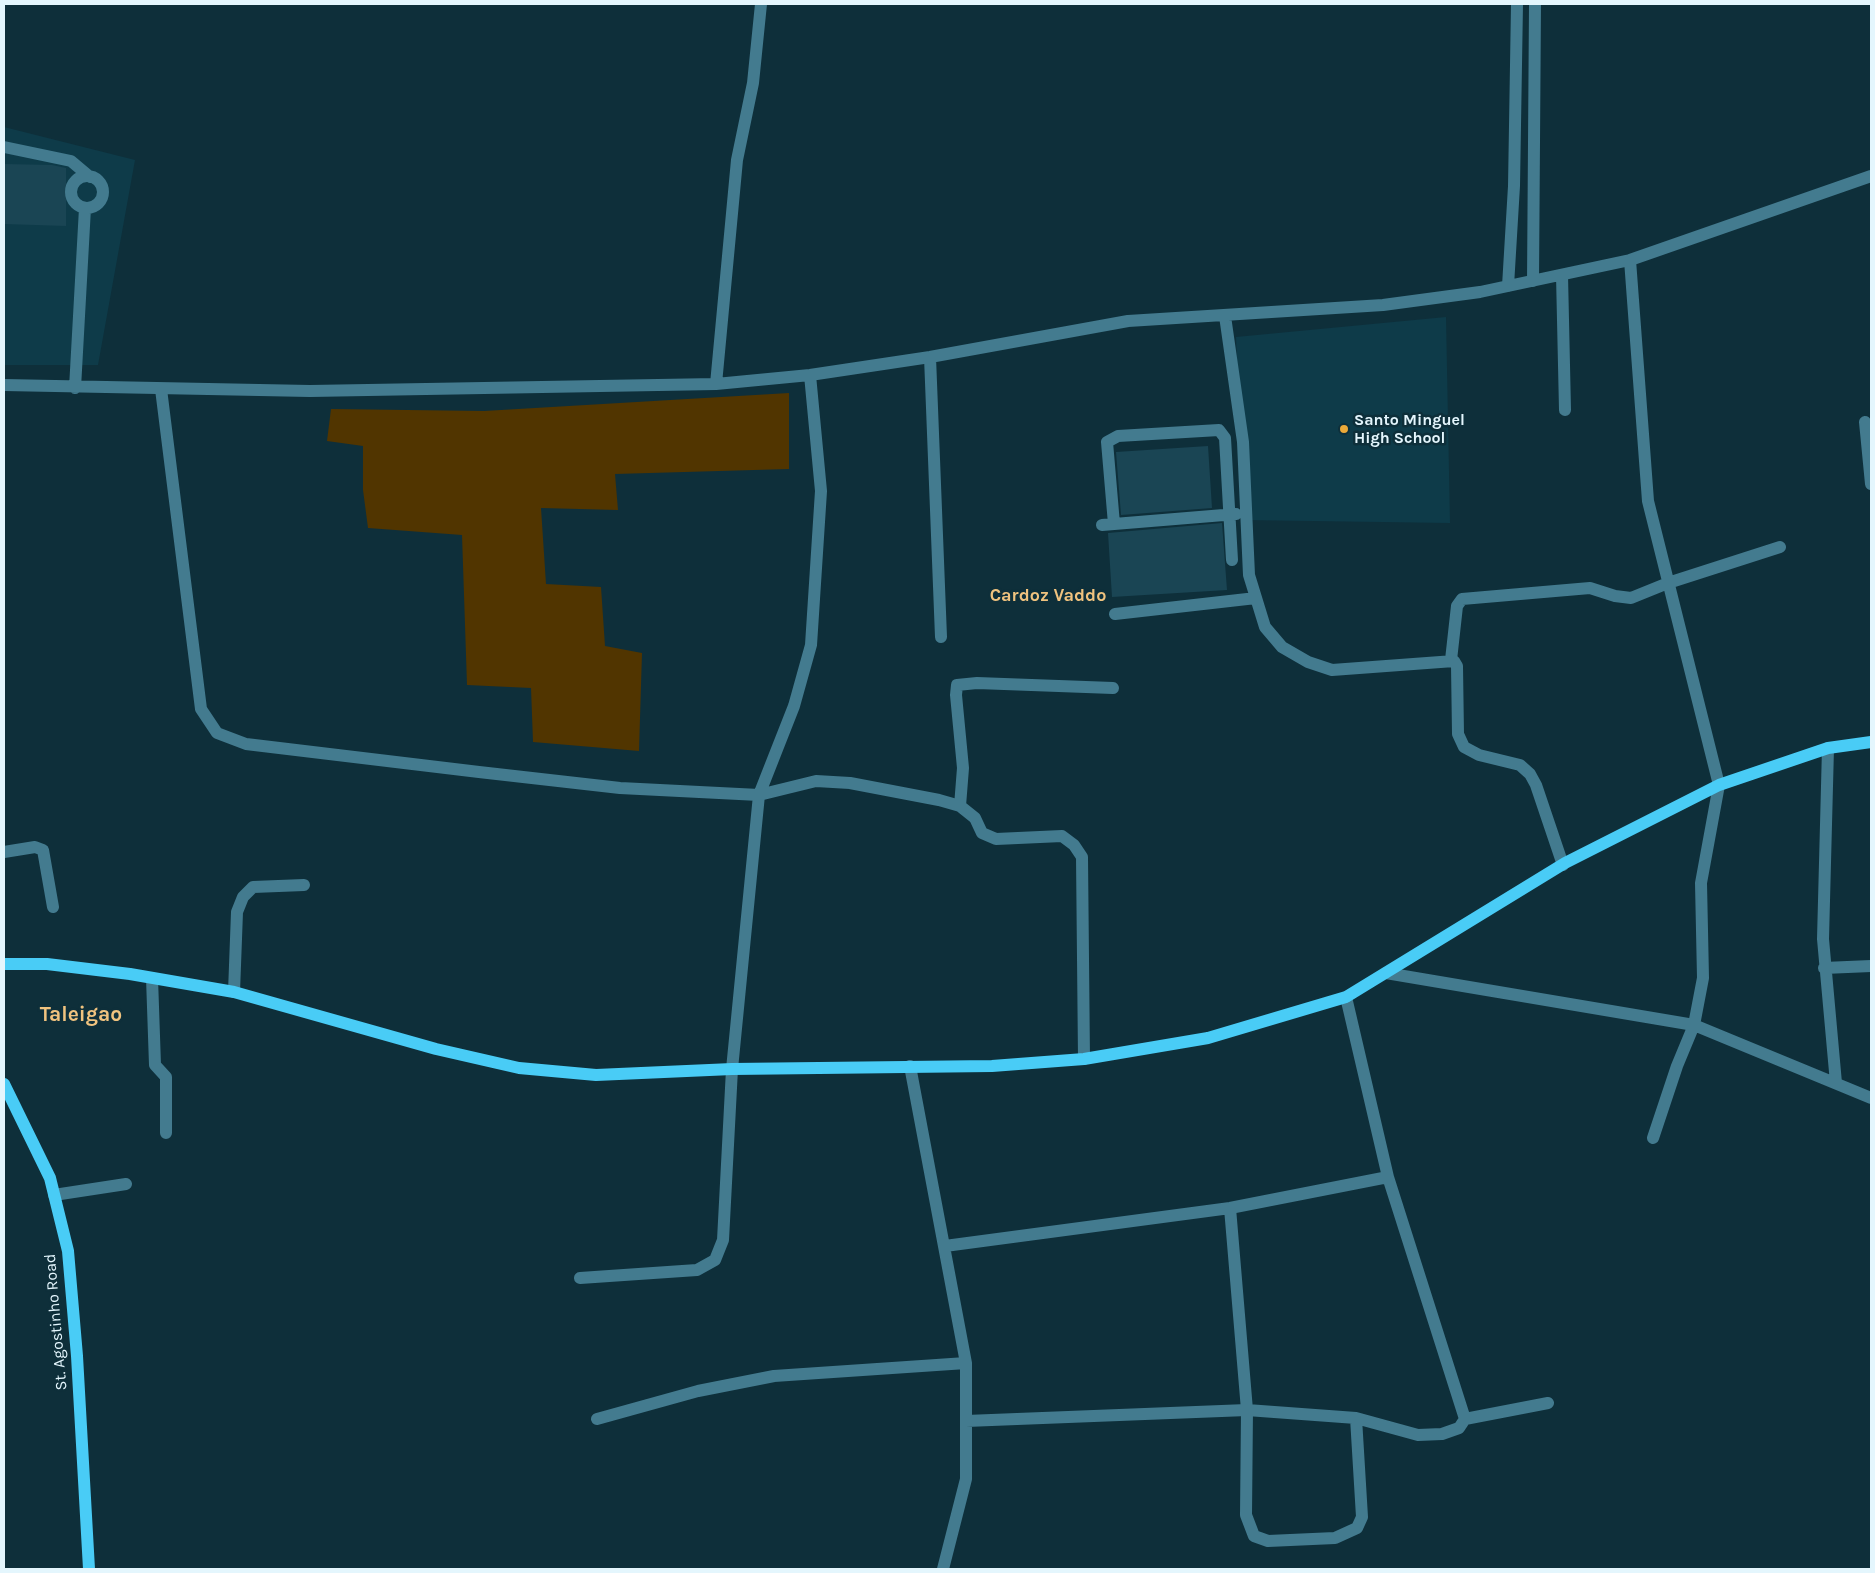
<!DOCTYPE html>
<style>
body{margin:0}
#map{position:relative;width:1875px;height:1573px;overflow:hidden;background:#0e2f3a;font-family:Karla,sans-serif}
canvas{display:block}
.frame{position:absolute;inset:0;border:5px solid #e4f6fd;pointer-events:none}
</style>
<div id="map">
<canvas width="1875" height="1573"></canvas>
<div class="frame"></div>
</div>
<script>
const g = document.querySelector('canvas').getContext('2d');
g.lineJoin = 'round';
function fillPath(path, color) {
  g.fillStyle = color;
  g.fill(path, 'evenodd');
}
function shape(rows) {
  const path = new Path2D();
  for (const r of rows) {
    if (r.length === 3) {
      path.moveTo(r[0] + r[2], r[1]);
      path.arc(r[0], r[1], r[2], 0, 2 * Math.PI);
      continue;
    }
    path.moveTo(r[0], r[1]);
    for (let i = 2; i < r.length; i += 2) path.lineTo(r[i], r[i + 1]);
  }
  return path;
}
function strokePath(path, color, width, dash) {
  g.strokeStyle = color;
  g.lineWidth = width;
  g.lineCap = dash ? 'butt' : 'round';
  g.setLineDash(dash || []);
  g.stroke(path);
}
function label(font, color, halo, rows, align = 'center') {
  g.font = font + ' Karla,sans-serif';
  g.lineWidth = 5;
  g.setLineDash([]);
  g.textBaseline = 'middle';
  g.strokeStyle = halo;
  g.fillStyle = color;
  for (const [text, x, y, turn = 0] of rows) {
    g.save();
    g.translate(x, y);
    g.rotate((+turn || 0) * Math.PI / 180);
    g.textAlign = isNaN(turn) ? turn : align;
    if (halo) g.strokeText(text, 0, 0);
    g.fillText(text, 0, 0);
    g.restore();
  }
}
fillPath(shape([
 [4,127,135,160,98,365,4,365],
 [1446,317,1450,523,1243,520,1236,337]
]), '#0e3b49');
fillPath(shape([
 [789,393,789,469,615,474,618,510,541,508,546,584,601,587,605,646,642,653,639,751,533,742,531,688,467,685,462,535,368,528,363,490,363,446,327,441,331,409,484,411]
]), '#513500');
fillPath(shape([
 [4,164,52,165,66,168,66,226,4,224],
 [1208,446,1212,508,1121,515,1116,452],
 [1222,523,1227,590,1112,597,1108,533]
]), '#1a4554');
strokePath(shape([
 [4,147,71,161,90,177],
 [87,192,16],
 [1630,260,1648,501,1719,785,1701,883,1703,978,1694,1025,1677,1066,1653,1138],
 [1562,275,1565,410],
 [1533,281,1535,4],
 [1508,286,1514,186,1517,4],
 [1225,316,1243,442,1249,575,1265,627,1282,647,1308,662,1332,670,1454,661,1457,666,1458,734,1464,747,1479,755,1520,765,1530,774,1536,785,1563,865],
 [930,357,941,637],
 [716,384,737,160,753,83,761,4],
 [4,385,310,391,716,384,810,375,930,357,1128,321,1383,305,1480,292,1630,260,1871,176],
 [75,388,85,208],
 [161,389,201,709,217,733,246,744,479,772,620,788,759,795,732,1069,723,1240,715,1260,697,1270,580,1278],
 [1865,422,1871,484],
 [1114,524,1107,442,1118,436,1219,430,1225,438,1232,560],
 [1102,525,1236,514],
 [1115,614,1256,598],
 [1451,660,1457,606,1462,599,1590,588,1615,596,1631,598,1668,583,1780,547],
 [1828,748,1823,939,1836,1083],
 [759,795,816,781,850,783,939,800,960,806,975,818,982,833,996,839,1062,836,1074,845,1082,857,1084,1059],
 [759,795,794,706,811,645,821,491,810,375],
 [960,806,963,768,956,695,957,685,977,683,1113,688],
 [4,852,35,847,43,850,53,907],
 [1824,968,1871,966],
 [1386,973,1694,1025,1871,1098],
 [152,978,155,1065,166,1077,166,1133],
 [234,992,237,912,243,897,253,887,304,885],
 [1346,997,1388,1177,1465,1419,1548,1403],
 [910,1066,966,1363,966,1479,943,1569],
 [54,1195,126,1184],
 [1230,1208,1247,1410,1246,1515,1254,1536,1268,1541,1335,1538,1357,1528,1362,1517,1356,1418],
 [945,1246,1230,1208,1388,1177],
 [597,1419,698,1391,774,1376,966,1363],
 [966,1421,1247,1410,1356,1418,1418,1435,1442,1434,1459,1428,1465,1419]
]), '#437b8f', 12);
strokePath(shape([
 [4,964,47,964,130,974,234,992,436,1049,519,1068,596,1075,732,1069,992,1066,1084,1059,1208,1038,1346,997,1565,863,1719,785,1828,748,1871,742],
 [4,1084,50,1178,68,1251,77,1356,89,1569]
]), '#49ccf6', 12);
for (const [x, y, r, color] of [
 [1344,429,5,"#ebaa39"]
]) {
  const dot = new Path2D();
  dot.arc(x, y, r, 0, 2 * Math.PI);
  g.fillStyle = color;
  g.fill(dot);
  strokePath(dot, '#0e2f3a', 2);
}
label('bold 16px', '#e4f6fd', '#0e2f3a', [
 ["Santo Minguel",1354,420],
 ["High School",1354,438]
], 'left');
label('16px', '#e4f6fd', '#0e2f3a', [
 ["St. Agostinho Road",56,1322,-95]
]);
label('bold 18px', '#f0c37f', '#0e2f3a', [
 ["Cardoz Vaddo",1048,596]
]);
label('bold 21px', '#f0c37f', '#0e2f3a', [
 ["Taleigao",81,1015]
]);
</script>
